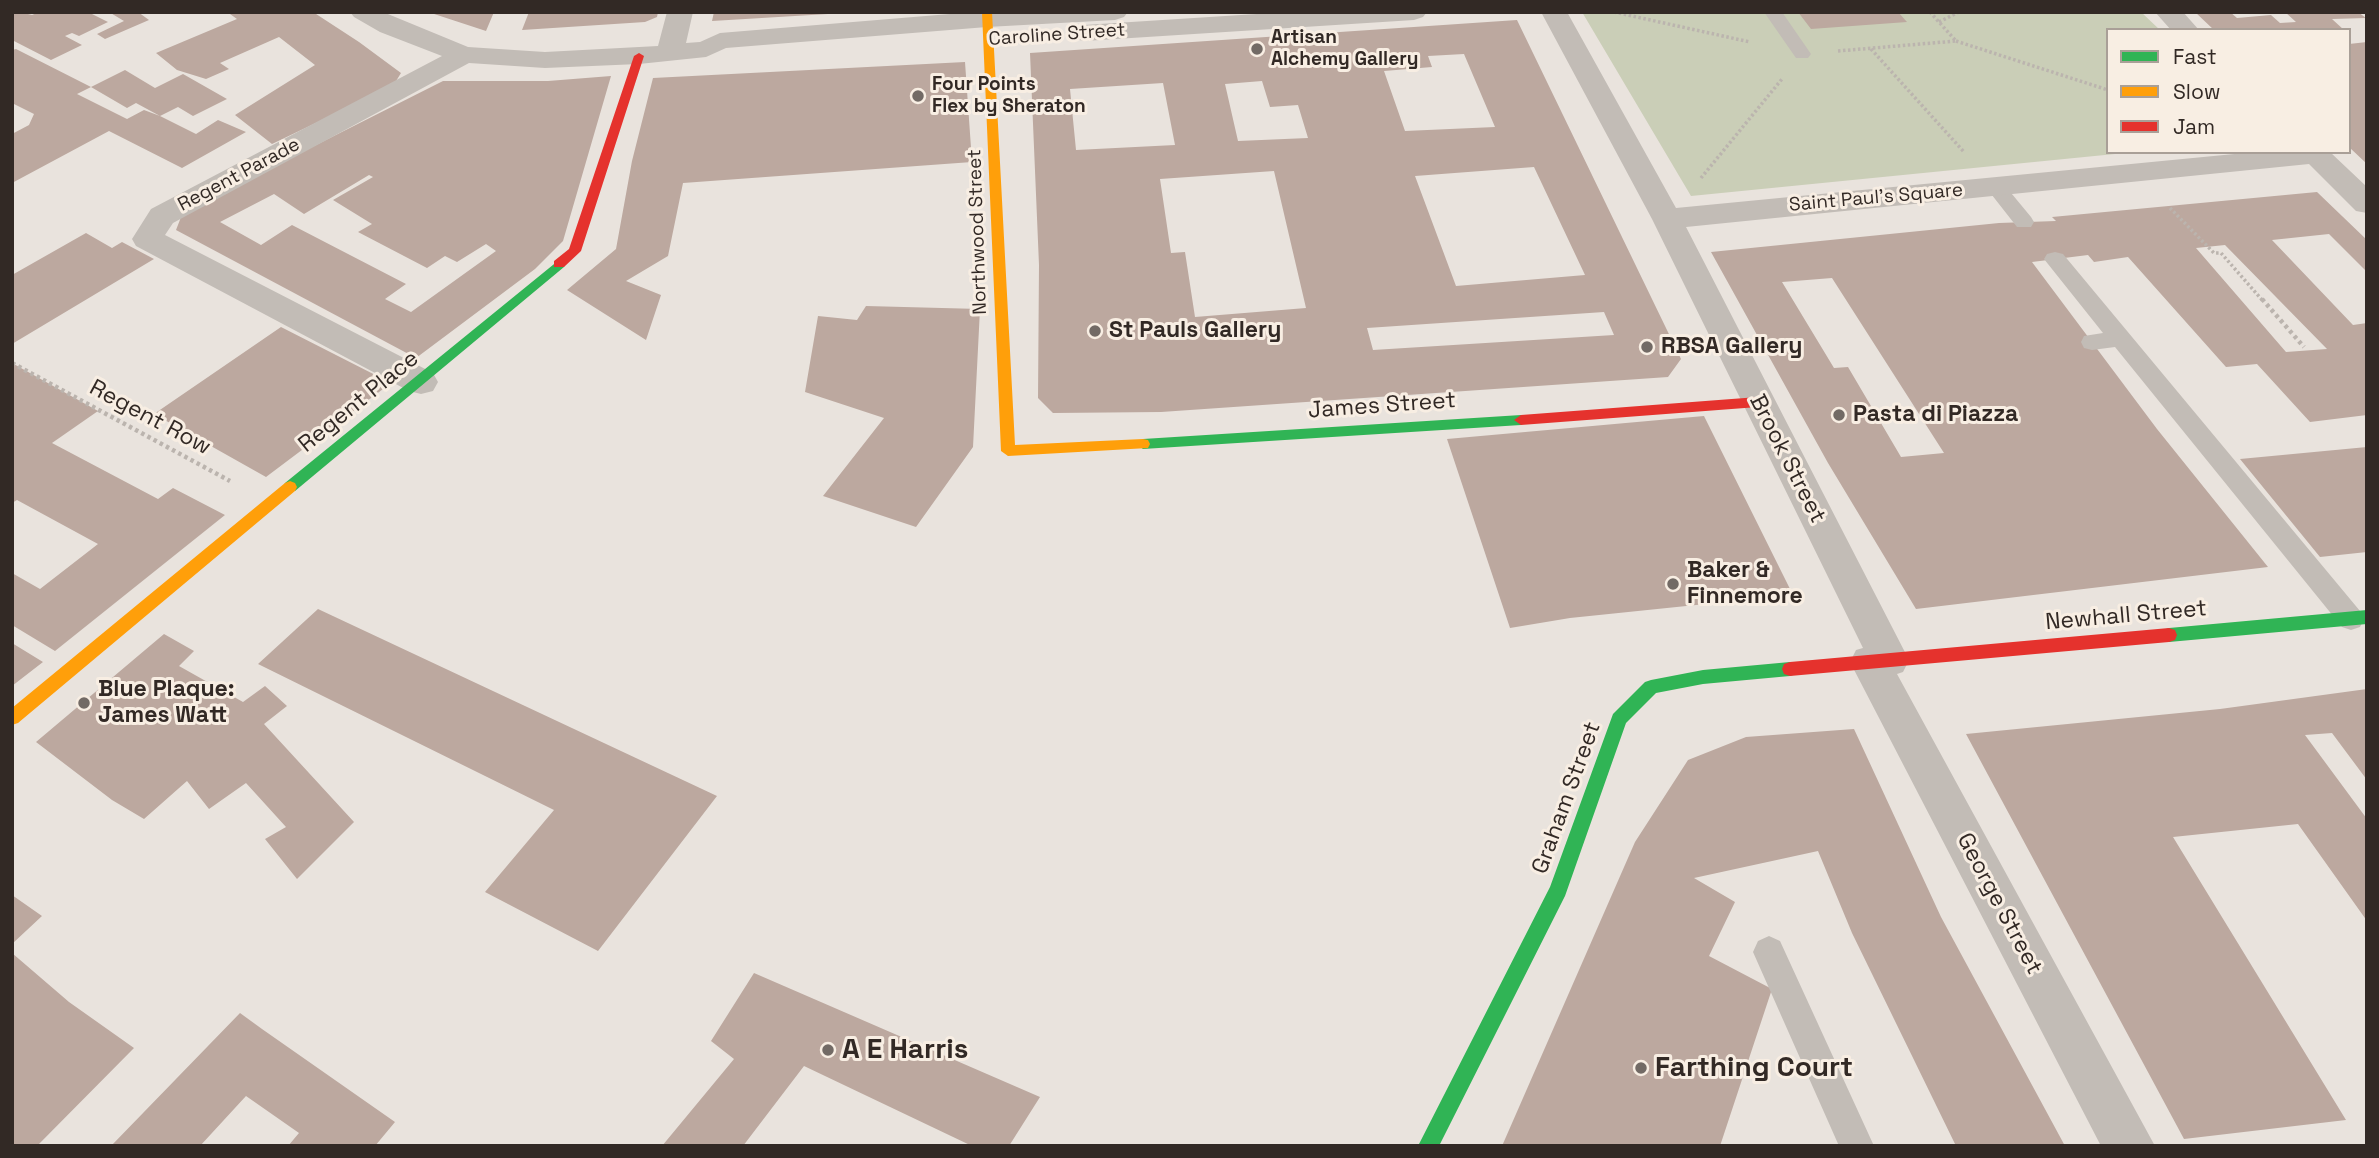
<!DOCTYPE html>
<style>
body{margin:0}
#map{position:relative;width:2379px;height:1158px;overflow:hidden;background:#e9e3dd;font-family:"Space Grotesk",sans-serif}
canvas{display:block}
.frame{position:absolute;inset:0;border:14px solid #322925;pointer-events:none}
.legend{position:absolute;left:2106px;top:28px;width:245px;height:126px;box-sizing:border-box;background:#f8eee3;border:2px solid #a99f97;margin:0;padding:9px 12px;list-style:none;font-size:21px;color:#322925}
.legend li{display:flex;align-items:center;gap:14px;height:35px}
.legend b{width:35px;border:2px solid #a99f97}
</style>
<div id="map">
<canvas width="2379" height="1158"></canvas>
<div class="frame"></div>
<ul class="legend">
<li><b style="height:9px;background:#30b455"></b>Fast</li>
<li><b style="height:9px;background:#ff9f0a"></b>Slow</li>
<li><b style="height:9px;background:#e5322d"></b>Jam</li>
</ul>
</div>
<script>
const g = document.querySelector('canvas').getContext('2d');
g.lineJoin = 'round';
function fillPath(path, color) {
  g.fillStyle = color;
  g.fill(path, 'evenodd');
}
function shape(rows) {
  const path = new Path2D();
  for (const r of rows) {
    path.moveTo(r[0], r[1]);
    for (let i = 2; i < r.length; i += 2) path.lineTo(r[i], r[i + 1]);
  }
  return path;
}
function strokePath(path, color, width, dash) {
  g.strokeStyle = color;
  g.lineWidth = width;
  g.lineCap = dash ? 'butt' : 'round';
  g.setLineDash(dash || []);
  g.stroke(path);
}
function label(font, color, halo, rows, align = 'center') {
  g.font = font + ' "Space Grotesk",sans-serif';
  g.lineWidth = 6;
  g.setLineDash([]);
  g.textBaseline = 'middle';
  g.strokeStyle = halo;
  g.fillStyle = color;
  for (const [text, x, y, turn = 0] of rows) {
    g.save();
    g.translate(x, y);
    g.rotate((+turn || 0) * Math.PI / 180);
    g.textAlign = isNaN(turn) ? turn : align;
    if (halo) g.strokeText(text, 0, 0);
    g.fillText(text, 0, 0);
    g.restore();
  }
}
fillPath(shape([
 [1582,12,2141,12,2160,30,2108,30,2108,152,2135,152,1691,196]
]), '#caceb7');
fillPath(shape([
 [12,12,31,12,28,14,32,15,39,12,88,12,108,22,79,36,72,33,65,36,82,45,51,60,12,40],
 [109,12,138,12,149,20,105,39,97,34,124,21],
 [235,12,313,12,359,42,401,73,393,86,272,144,235,115,315,65,279,37,220,63,229,69,206,79,177,70,156,53,237,19,230,14],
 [428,12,494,12,486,31],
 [529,12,658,12,657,17,645,22,522,30],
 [714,12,828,12,828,14,712,21],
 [1798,12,1898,12,1907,22,1811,29],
 [2195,12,2230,12,2237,18,2271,15,2280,23,2296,22,2285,12,2358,12,2366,18,2332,19,2344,30,2214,30],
 [1517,20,1681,359,1668,377,1161,412,1053,413,1038,398,1039,265,1030,53],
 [1464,54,1495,127,1405,131,1384,71,1432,67,1428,56],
 [1262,81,1270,107,1298,105,1308,138,1238,141,1225,84],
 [1163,83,1175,145,1076,150,1070,89],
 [1534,167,1585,275,1456,286,1415,176],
 [1274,171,1306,308,1195,317,1185,252,1171,253,1160,179],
 [1604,312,1614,335,1373,350,1367,328],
 [2367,42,2367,164,2349,147,2349,44],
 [16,49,91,87,77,94,127,119,144,110,160,116,136,103,127,108,91,87,125,70,155,88,183,74,227,99,193,116,178,107,160,116,196,134,218,120,246,132,182,168,109,131,12,183,12,134,29,125,34,114,12,103,12,50],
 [965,62,972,162,683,183,668,256,626,281,661,295,646,340,567,290,616,249,632,161,653,78],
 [611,76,563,241,535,269,416,358,176,230,183,212,443,81,548,81],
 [369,175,373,177,333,200,372,224,358,232,427,268,445,256,457,262,486,244,496,251,411,312,385,299,406,284,292,225,261,245,220,222,274,194,304,214],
 [2317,192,2367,240,2367,272,2329,234,2272,240,2353,325,2367,323,2367,415,2310,422,2257,364,2226,367,2128,257,2094,262,2088,255,2032,262,2157,429,2268,567,1916,609,1828,463,1711,252,1999,223,2056,221,2052,217],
 [2225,245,2327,349,2286,352,2196,248],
 [1832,278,1944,453,1901,457,1848,367,1834,368,1782,282],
 [86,233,112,248,122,242,154,259,12,344,12,275],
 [866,306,980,309,973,447,916,527,823,496,884,418,805,392,818,316,857,320],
 [281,327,391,383,266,477,154,414],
 [12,363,98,411,52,443,158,499,173,488,225,515,55,651,12,625,12,573,40,589,98,544,17,500,12,503],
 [1704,416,1793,595,1570,618,1510,628,1447,439],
 [2367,447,2367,552,2320,557,2240,459],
 [318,609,717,796,598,951,485,892,554,810,258,664],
 [164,634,194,651,179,666,243,702,265,686,287,706,264,724,354,822,297,879,265,839,286,827,246,783,209,809,187,781,144,819,112,800,36,742],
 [12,643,43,662,12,686],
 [2367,689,2367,780,2332,733,2305,735,2367,819,2367,921,2298,824,2173,837,2346,1120,2184,1139,1966,734,2220,709],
 [1854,729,1941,917,2065,1146,1956,1146,1852,933,1818,851,1694,878,1735,902,1709,956,1772,989,1720,1146,1502,1146,1635,842,1688,760,1746,737],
 [12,895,42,916,12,944],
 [12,953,69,1002,134,1048,37,1146,12,1146],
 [754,973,1040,1097,1009,1146,972,1146,804,1066,743,1146,662,1146,734,1059,711,1041],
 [240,1013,262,1029,395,1122,375,1146,288,1146,299,1133,246,1096,200,1146,111,1146]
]), '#bca89f');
strokePath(shape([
 [1614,12,1750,42],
 [1939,22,1959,12],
 [1956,41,2108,90],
 [1871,49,1964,152],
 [1838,51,1956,41,1930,12],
 [1701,178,1782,79],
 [2170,208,2214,253,2221,253,2263,301]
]), '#bbb4ae', 3.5, [2.5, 2.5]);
strokePath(shape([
 [2262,299,2304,347],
 [12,363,230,481]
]), '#bbb4ae', 4.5, [3.5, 3.5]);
fillPath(shape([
 [1764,12,1782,12,1811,54,1808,58,1796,58,1764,12],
 [1995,180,2002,182,2031,217,2034,222,2031,227,2017,227,1988,190,1985,186,1988,182,1995,180],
 [2055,252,2063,254,2360,611,2364,619,2360,627,2351,630,2342,627,2115,347,2092,350,2084,348,2081,342,2084,336,2103,333,2044,259,2047,254,2055,252],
 [1769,936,1780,941,1874,1146,1839,1146,1753,952,1758,941,1769,936]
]), '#c2bcb6');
fillPath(shape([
 [350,12,383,12,468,47,545,52,658,46,667,12,693,12,686,43,700,42,720,33,974,12,1128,12,1124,17,1115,20,987,27,726,48,706,57,639,64,545,68,469,63,173,223,165,235,433,373,438,382,433,391,421,394,409,391,136,246,132,239,151,209,442,56,380,32,354,17,350,12],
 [1288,12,1427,12,1423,17,1414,20,1084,41,1075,39,1071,33,1075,27,1084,25,1288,12],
 [1541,12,1567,12,1676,208,2255,152,2330,152,2367,187,2367,213,2356,211,2309,164,1686,227,1909,660,1903,672,1897,674,2155,1146,2101,1146,1850,662,1856,650,1863,648,1652,219,1541,12],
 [2155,12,2183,12,2199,30,2171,30,2155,12]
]), '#c2bcb6');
fillPath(shape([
 [559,260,565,264,564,267,295,491,285,491,283,487,285,483,559,260],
 [1521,415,1528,420,1521,425,1143,449,1136,444,1143,439,1521,415],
 [2367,610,2367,624,2169,642,2163,640,2161,635,2163,630,2169,628,2367,610],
 [1790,662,1796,664,1798,669,1796,674,1790,676,1703,684,1656,693,1626,723,1565,896,1439,1146,1418,1146,1550,887,1613,714,1645,682,1651,680,1703,670,1790,662]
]), '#30b455');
fillPath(shape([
 [982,12,992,12,1015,445,1143,439,1148,440,1150,444,1148,448,1008,456,1001,451,982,12],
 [290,481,295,483,297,487,295,491,18,723,12,725,12,708,285,483,290,481]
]), '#ff9f0a');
fillPath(shape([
 [639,53,644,56,581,251,564,267,554,267,554,261,569,249,634,56,639,53],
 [1758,397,1765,402,1758,407,1521,425,1514,420,1521,415,1758,397],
 [2169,628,2175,630,2177,635,2175,640,2169,642,1790,676,1784,674,1782,669,1784,664,1790,662,2169,628]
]), '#e5322d');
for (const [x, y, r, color] of [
 [1257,49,7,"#726a65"],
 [918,96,7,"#726a65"],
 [1095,331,7,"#726a65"],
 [1647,347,7,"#726a65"],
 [1839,415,7,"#726a65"],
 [1673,584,7,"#726a65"],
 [84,703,7,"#726a65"],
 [828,1050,7,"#726a65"],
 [1641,1068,7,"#726a65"]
]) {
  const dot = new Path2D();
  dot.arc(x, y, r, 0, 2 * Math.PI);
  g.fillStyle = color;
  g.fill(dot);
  strokePath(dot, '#f8eee3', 2.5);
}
label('19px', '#322925', '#f8eee3', [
 ["Caroline Street",1057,35,-4],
 ["Regent Parade",239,175,-28],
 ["Saint Paul's Square",1876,198,-5],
 ["Northwood Street",978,232,-92]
]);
label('bold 19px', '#322925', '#f8eee3', [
 ["Artisan",1271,38],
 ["Alchemy Gallery",1271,60],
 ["Four Points",932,85],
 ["Flex by Sheraton",932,107]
], 'left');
label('bold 23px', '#322925', '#f8eee3', [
 ["St Pauls Gallery",1109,331],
 ["RBSA Gallery",1661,347],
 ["Pasta di Piazza",1853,415],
 ["Baker &",1687,571],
 ["Finnemore",1687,597],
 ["Blue Plaque:",98,690],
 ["James Watt",98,716]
], 'left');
label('23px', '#322925', '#f8eee3', [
 ["Regent Place",359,402,-39],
 ["James Street",1382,406,-4],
 ["Regent Row",150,418,28],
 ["Brook Street",1787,459,63],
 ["Newhall Street",2126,616,-5],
 ["Graham Street",1567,798,-70],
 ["George Street",1999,904,62]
]);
label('bold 28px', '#322925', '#f8eee3', [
 ["A E Harris",842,1050],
 ["Farthing Court",1655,1068]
], 'left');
</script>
